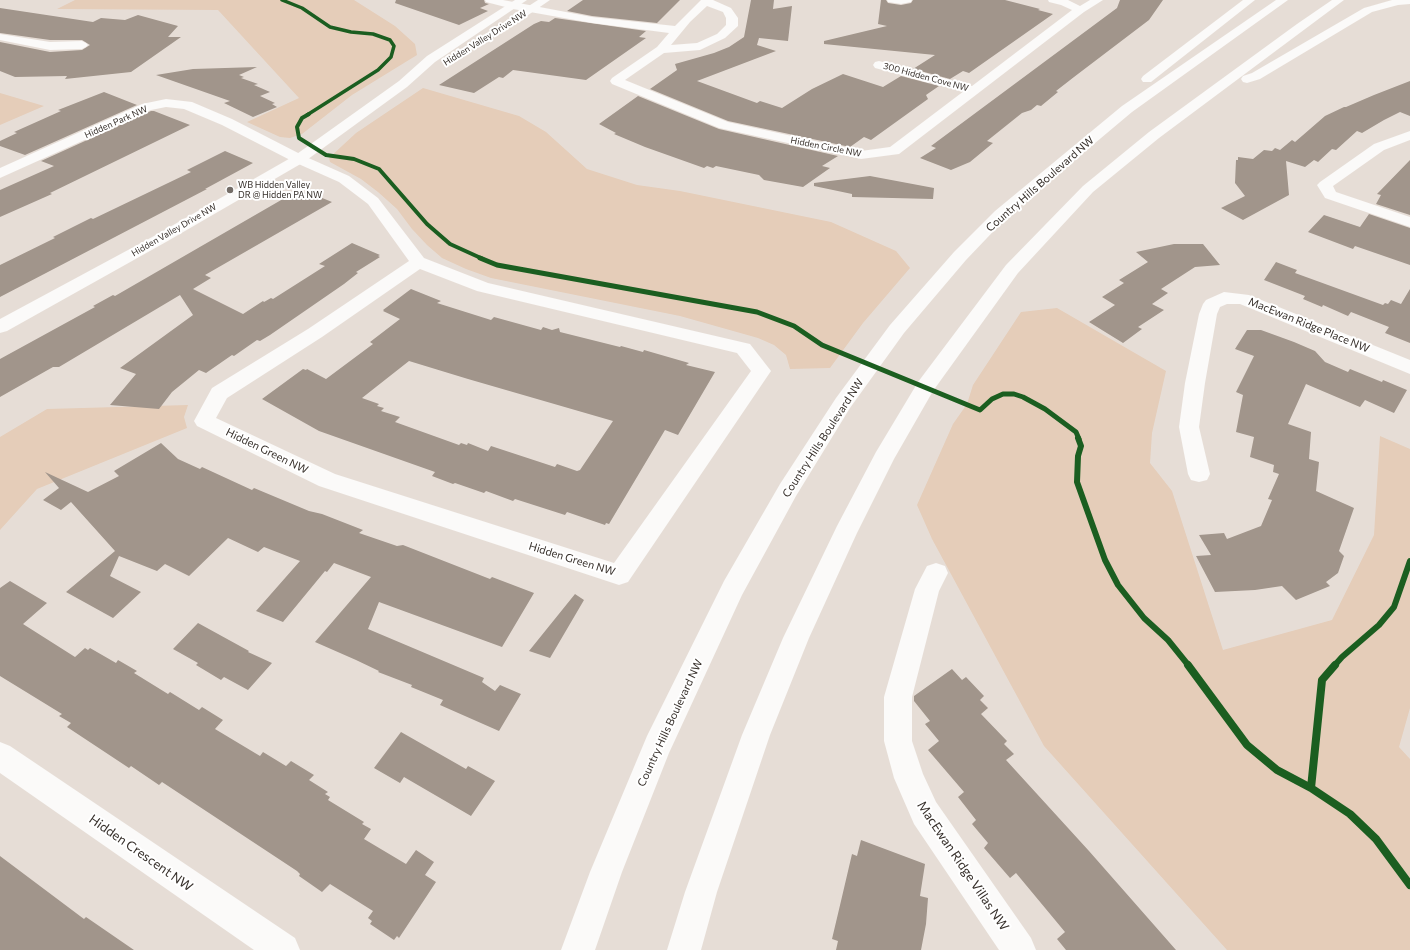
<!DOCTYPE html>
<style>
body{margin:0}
canvas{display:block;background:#e6ddd6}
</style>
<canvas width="1410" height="950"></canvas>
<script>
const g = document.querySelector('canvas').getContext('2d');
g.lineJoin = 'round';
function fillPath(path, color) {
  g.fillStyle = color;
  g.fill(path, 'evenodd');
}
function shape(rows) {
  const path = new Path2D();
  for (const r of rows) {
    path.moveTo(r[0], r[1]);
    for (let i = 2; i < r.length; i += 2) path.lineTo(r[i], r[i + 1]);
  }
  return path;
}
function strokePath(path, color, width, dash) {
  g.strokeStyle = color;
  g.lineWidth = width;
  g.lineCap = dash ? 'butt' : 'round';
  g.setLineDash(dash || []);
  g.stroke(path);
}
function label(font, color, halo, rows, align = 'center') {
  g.font = font + ' Commissioner,sans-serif';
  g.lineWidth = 4;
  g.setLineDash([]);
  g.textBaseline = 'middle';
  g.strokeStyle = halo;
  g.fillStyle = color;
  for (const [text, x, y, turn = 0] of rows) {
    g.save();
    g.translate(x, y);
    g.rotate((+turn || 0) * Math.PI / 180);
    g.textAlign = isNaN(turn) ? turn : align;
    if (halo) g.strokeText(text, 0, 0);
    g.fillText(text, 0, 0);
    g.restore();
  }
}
fillPath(shape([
 [75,0,354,0,395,26,415,44,417,55,352,95,302,134,290,138,280,137,247,122,299,98,218,10,57,9],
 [423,88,519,116,546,132,587,169,637,185,680,191,831,222,896,251,910,268,863,323,830,368,790,369,786,355,774,345,758,338,680,316,491,278,466,269,442,258,427,245,412,229,397,209,378,192,361,179,330,162,329,158,356,133],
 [0,93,44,106,0,125],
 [1057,308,1166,371,1152,433,1150,463,1172,491,1223,650,1332,620,1374,535,1380,436,1410,449,1410,708,1399,747,1410,759,1410,950,1227,950,1044,746,932,539,917,505,953,424,967,404,973,385,1021,312],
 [188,405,184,417,187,428,37,489,0,530,0,437,47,409]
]), '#e5cdb9');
fillPath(shape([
 [396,0,484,0,485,3,489,4,480,8,488,11,459,25,395,3],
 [583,0,680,0,657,23,592,16,567,11],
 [751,0,774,0,773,9,792,6,788,41,759,38,757,45,776,51,697,81,757,103,760,101,782,108,812,89,843,74,883,87,901,76,939,86,926,95,928,99,871,140,864,137,850,147,728,121,650,89,677,70,675,64,714,53,729,47,744,37],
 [881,0,886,0,888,3,901,5,911,3,913,0,1005,0,1040,9,1038,10,1053,14,969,73,963,71,950,79,913,69,935,55,824,44,824,41,887,26,878,24],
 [1120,0,1163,0,1149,20,1074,77,1056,91,1058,92,1041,106,1037,105,1031,110,1022,113,987,141,993,143,970,162,951,170,920,158,936,148,931,146,1117,8],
 [0,8,93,22,101,18,125,20,138,15,178,26,168,37,181,37,131,72,65,79,67,76,15,77,0,71,0,42,50,52,82,50,90,45,82,40,50,40,0,33],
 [555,18,646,31,639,37,646,38,586,80,513,70,503,78,499,77,474,93,439,85,534,24,541,21,549,22],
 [257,67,239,75,244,77,241,78,258,84,254,85,270,92,260,96,275,103,272,104,277,107,253,117,224,103,230,101,156,75,193,69],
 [1410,81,1410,116,1400,112,1384,120,1362,133,1357,131,1336,150,1332,149,1318,162,1314,160,1305,167,1286,161,1289,195,1243,220,1221,208,1245,196,1235,183,1236,160,1238,160,1238,157,1253,159,1264,150,1272,151,1275,148,1280,150,1292,140,1295,142,1325,116,1344,107,1346,107,1374,95],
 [104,92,137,105,25,155,0,146,0,141,17,133,14,132,61,111,58,110],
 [638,96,719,129,838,156,822,166,830,168,803,187,764,180,759,175,716,166,713,168,707,166,704,168,645,147,614,134,616,133,599,124],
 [151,111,154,111,190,125,50,193,52,194,0,217,0,190,54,166,41,161],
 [225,151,253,163,205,189,207,189,0,297,0,265,55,238,53,237,91,218,93,219,191,172,187,170],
 [1410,160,1410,215,1376,204,1381,195,1377,194],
 [870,176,934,188,933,199,852,197,852,194,814,186,814,183],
 [295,192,301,194,306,192,310,193,332,202,205,275,211,278,193,289,243,314,263,301,264,302,271,298,273,299,325,266,319,264,352,243,380,255,378,256,380,257,356,272,358,273,344,284,270,335,260,341,257,340,234,356,232,355,206,373,199,370,172,392,159,409,110,405,136,374,120,368,193,315,180,295,59,367,53,367,0,397,0,359,95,307,93,306,113,295,115,296],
 [1369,214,1410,228,1410,265,1355,246,1353,249,1308,232,1324,215,1360,227],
 [1174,244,1203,244,1220,265,1195,267,1161,289,1168,293,1152,304,1164,310,1138,327,1142,329,1123,343,1089,322,1115,305,1102,297,1124,283,1119,280,1148,262,1136,252],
 [1276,262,1297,270,1295,273,1383,305,1385,303,1388,304,1391,300,1401,304,1410,289,1410,343,1385,333,1389,327,1351,312,1348,316,1323,305,1322,307,1303,299,1305,296,1264,280],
 [411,289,441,301,437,303,491,320,494,317,541,330,543,327,552,330,559,328,560,332,620,347,621,346,643,352,644,350,689,363,686,365,715,372,678,435,665,430,609,524,606,523,605,525,567,512,565,515,515,499,513,501,486,491,484,493,455,483,453,484,432,476,435,472,319,431,262,399,303,369,306,370,307,369,326,379,373,344,370,342,400,319,383,311,384,311,383,310],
 [409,361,468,379,613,421,580,470,577,471,557,464,555,467,491,446,488,451,468,443,467,445,461,443,459,445,395,422,400,417,381,411,384,408,377,406,379,404,362,398],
 [1247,330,1261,330,1294,342,1315,351,1325,362,1348,372,1350,369,1382,382,1383,380,1407,390,1394,413,1365,400,1360,407,1306,384,1288,424,1311,432,1309,459,1319,462,1316,491,1354,508,1339,551,1344,556,1338,573,1326,582,1330,586,1296,600,1282,586,1255,590,1215,592,1196,556,1211,555,1199,535,1224,533,1227,539,1261,526,1272,500,1268,499,1279,474,1273,472,1274,465,1250,457,1254,437,1236,432,1243,395,1236,392,1254,356,1235,349],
 [161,443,178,459,200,469,202,467,252,490,254,488,309,511,322,514,363,530,359,533,397,546,403,545,490,579,492,577,534,593,502,647,379,602,368,629,484,678,482,682,495,691,500,685,521,694,499,731,440,705,443,700,411,687,412,685,378,672,379,671,356,660,315,642,371,577,334,563,327,572,325,571,283,622,256,611,300,561,264,547,258,552,228,538,189,576,165,564,157,571,119,556,110,576,141,592,113,618,66,592,115,551,71,502,61,510,43,500,59,488,45,472,88,492,119,476,114,471],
 [10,581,47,603,23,624,75,657,85,648,88,650,90,648,116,663,118,660,137,671,134,673,168,694,170,692,199,710,202,707,223,720,215,729,260,756,263,752,286,766,291,761,314,775,309,780,328,792,325,794,330,797,328,800,364,822,362,824,371,829,364,839,406,864,416,850,434,862,425,875,436,882,399,938,397,936,394,940,370,924,372,921,368,918,373,911,330,884,322,892,299,876,300,874,297,871,162,782,159,785,131,766,129,768,67,727,71,723,59,716,62,714,0,676,0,588],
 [575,594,584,600,550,658,529,651],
 [198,623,249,651,248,652,272,663,248,690,224,677,221,680,196,665,198,663,173,649],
 [952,669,962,680,966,677,984,696,980,700,988,708,981,714,1007,741,1004,744,1014,754,1006,760,1089,851,1176,950,1066,950,1057,939,1065,932,1016,873,1010,878,984,848,988,843,972,824,976,820,958,797,964,792,928,750,939,741,925,724,930,721,914,701,914,696],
 [401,732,466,769,468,766,495,781,471,816,404,777,400,783,374,768],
 [861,840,925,864,920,896,928,898,926,924,921,950,836,950,838,941,832,939,841,901,852,854,857,856],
 [0,856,84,919,86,917,134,950,0,950]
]), '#a1958b');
fillPath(shape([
 [485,0,503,0,592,17,675,26,701,0,713,0,731,8,738,18,738,26,725,38,700,50,664,53,625,80,728,122,861,151,890,147,964,91,875,68,873,65,875,62,879,61,972,86,1072,10,1061,5,1049,2,1048,0,1068,0,1080,6,1090,0,1103,0,1084,12,899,154,861,159,719,128,612,84,610,81,612,78,657,47,669,33,592,23,513,9,486,2,485,0],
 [707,6,723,12,726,18,726,25,717,34,697,43,671,45,690,22,707,6],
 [887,0,912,0,911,2,901,4,888,2,887,0],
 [0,34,50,42,82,41,86,43,88,45,86,47,82,49,50,50,0,40,0,34],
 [166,99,192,102,232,119,304,156,349,176,378,198,424,258,488,283,750,344,771,371,628,582,619,585,319,486,197,426,194,421,212,388,308,329,409,261,368,204,339,182,294,162,222,125,184,109,166,107,151,110,0,178,0,168,142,104,166,99],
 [420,269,477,291,737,353,751,371,614,563,335,474,216,418,227,398,322,337,420,269],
 [1410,131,1410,140,1384,150,1333,186,1336,192,1410,217,1410,227,1325,198,1317,185,1320,182,1374,144,1410,131],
 [1224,292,1249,295,1410,360,1410,374,1240,304,1227,304,1220,307,1217,314,1205,383,1199,427,1210,474,1207,480,1199,482,1191,480,1188,474,1179,427,1185,383,1199,314,1203,304,1206,300,1224,292],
 [936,563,945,566,948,573,939,591,912,697,912,741,923,774,936,802,1031,938,1036,950,999,950,914,824,894,778,884,741,884,697,915,589,927,566,936,563],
 [0,742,10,746,295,938,300,950,254,950,0,773,0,742]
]), '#fbfaf9');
fillPath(shape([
 [515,0,527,0,435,62,407,87,304,162,166,242,7,331,0,333,0,319,154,236,294,156,399,81,427,56,515,0],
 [538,0,550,0,515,24,507,24,505,22,507,20,538,0]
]), '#fbfaf9');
fillPath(shape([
 [1243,0,1255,0,1151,82,1143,82,1141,79,1143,76,1243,0],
 [1276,0,1288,0,1132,112,1007,217,966,260,904,333,850,408,796,496,742,595,669,753,622,872,595,950,561,950,590,872,647,736,724,581,780,484,836,398,890,325,954,252,995,211,1122,106,1276,0],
 [1332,0,1344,0,1159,138,1093,192,1018,273,933,391,894,459,857,533,809,638,770,735,717,892,701,950,667,950,685,892,742,735,783,638,837,526,876,452,918,382,1006,265,1083,186,1149,132,1297,24,1332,0],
 [1392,0,1410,0,1410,4,1398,5,1372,12,1260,79,1247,83,1243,82,1241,79,1243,76,1252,73,1364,8,1392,0]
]), '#fbfaf9');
strokePath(shape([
 [282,0,302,8,330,27,351,32,373,34,390,40,394,46,391,57,378,70,307,115]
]), '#1b5e20', 3.5);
strokePath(shape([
 [309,114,302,118,297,127,299,138,326,155,354,159,379,169,427,224,450,244,483,259]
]), '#1b5e20', 4);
strokePath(shape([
 [480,258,497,265,757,312,794,326,822,345,980,410,992,399,1003,394,1014,394,1023,397,1045,409,1076,432,1079,439]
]), '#1b5e20', 5);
strokePath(shape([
 [1078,438,1081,446,1078,456,1077,482,1105,560,1118,585,1144,618,1168,640,1189,666],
 [1334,666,1342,657,1379,625,1394,607,1410,561]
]), '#1b5e20', 6);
strokePath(shape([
 [1188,665,1247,745,1277,770,1311,788,1350,814,1376,839,1410,885],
 [1311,788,1322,680,1335,665]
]), '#1b5e20', 8);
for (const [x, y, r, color] of [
 [230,190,4,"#746d67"]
]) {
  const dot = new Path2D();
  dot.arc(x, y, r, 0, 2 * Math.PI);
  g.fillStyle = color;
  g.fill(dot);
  strokePath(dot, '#fff', 1.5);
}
label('9px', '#37302b', '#fff', [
 ["Hidden Valley Drive NW",485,38,-32],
 ["300 Hidden Cove NW",926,77,15],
 ["Hidden Park NW",116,122,-24],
 ["Hidden Circle NW",826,147,11],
 ["Hidden Valley Drive NW",174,230,-30]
]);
label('9px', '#37302b', '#fff', [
 ["WB Hidden Valley",238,185],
 ["DR @ Hidden PA NW",238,195]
], 'left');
label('11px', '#37302b', '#fff', [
 ["Country Hills Boulevard NW",1040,184,-41],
 ["MacEwan Ridge Place NW",1309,325,22],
 ["Country Hills Boulevard NW",823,438,-57],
 ["Hidden Green NW",267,451,26],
 ["Hidden Green NW",572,559,17],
 ["Country Hills Boulevard NW",670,723,-65]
]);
label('13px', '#37302b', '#fff', [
 ["Hidden Crescent NW",141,853,35],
 ["MacEwan Ridge Villas NW",963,866,56]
]);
</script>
